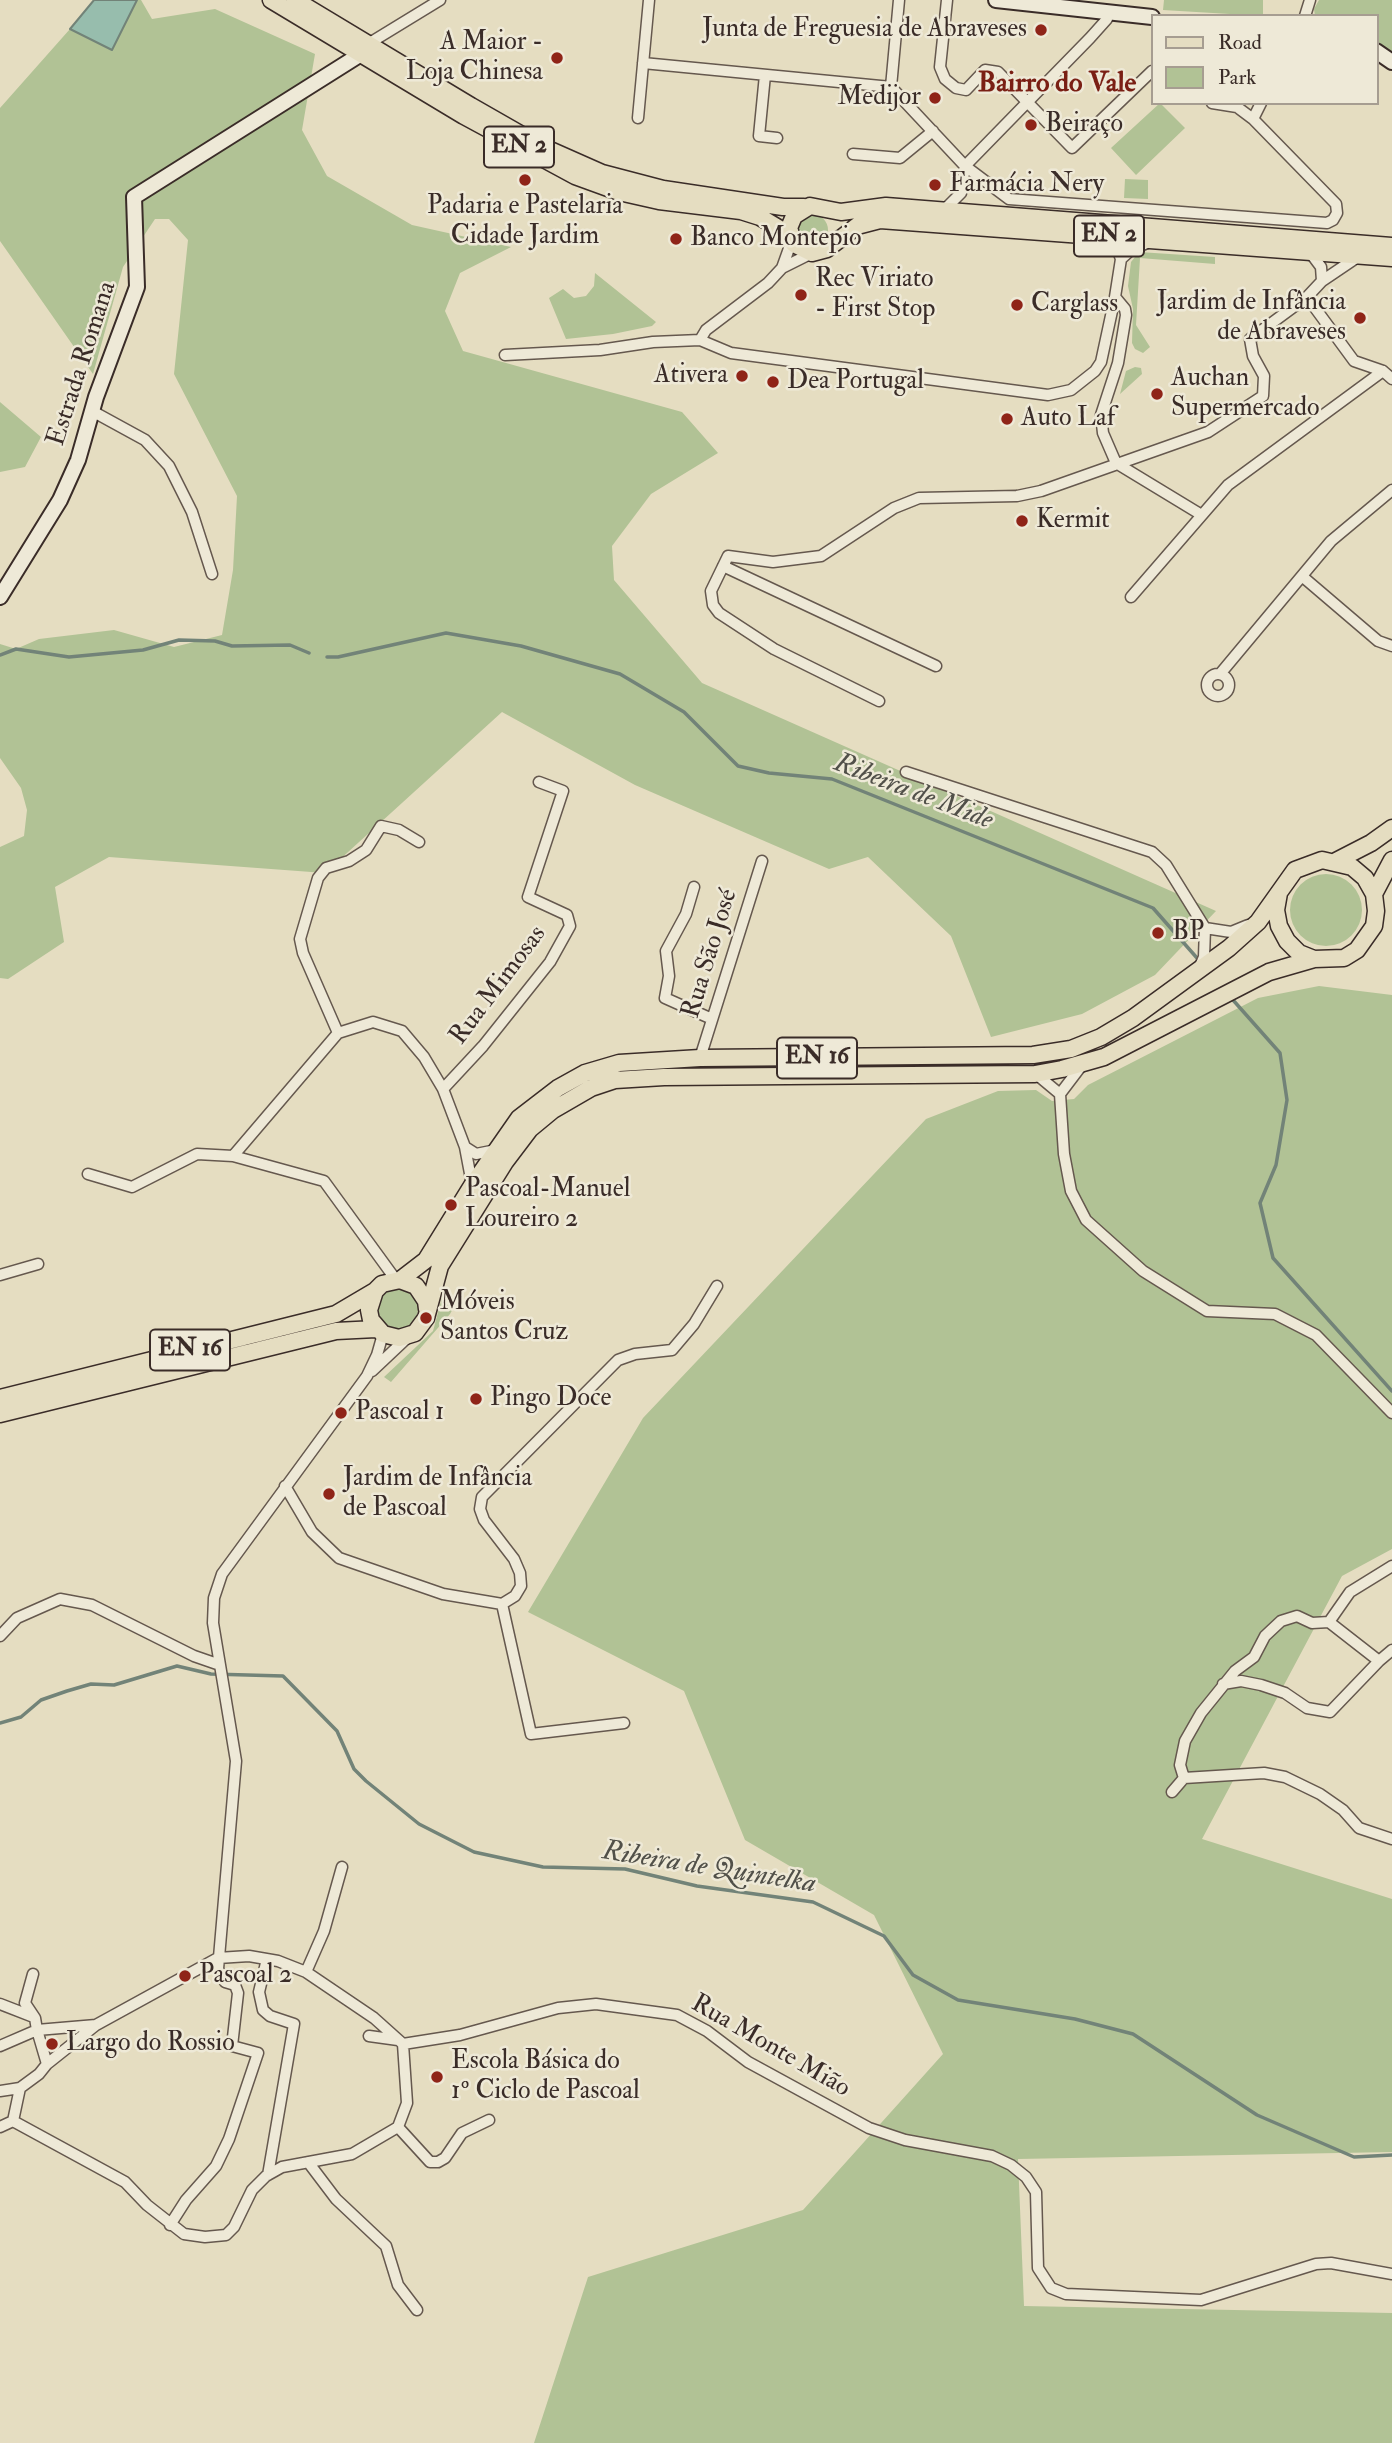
<!DOCTYPE html>
<meta charset="utf-8">
<style>
body{margin:0}
#map{position:relative;width:1392px;height:2443px;overflow:hidden;background:#e5ddc1;font-family:"IM FELL Double Pica",serif}
canvas{display:block}
.legend{position:absolute;left:1151px;top:14px;width:228px;height:91px;box-sizing:border-box;background:#eee9d7;border:2px solid #a69d91;margin:0;padding:9px 12px;list-style:none;font-size:21px;color:#3a2c28}
.legend li{display:flex;align-items:center;gap:14px;height:35px}
.legend b{width:35px;border:2px solid #a69d91}
</style>
<div id="map">
<canvas width="1392" height="2443"></canvas>
<ul class="legend">
<li><b style="height:9px;background:#e5ddc1"></b>Road</li>
<li><b style="height:19px;background:#b1c295"></b>Park</li>
</ul>
</div>
<script>
const g = document.querySelector('canvas').getContext('2d');
g.lineJoin = 'round';
function fillPath(path, color) {
  g.fillStyle = color;
  g.fill(path, 'evenodd');
}
function shape(rows) {
  const path = new Path2D();
  for (const r of rows) {
    if (r.length === 3) {
      path.moveTo(r[0] + r[2], r[1]);
      path.arc(r[0], r[1], r[2], 0, 2 * Math.PI);
      continue;
    }
    path.moveTo(r[0], r[1]);
    for (let i = 2; i < r.length; i += 2) path.lineTo(r[i], r[i + 1]);
  }
  return path;
}
function strokePath(path, color, width, dash) {
  g.strokeStyle = color;
  g.lineWidth = width;
  g.lineCap = dash ? 'butt' : 'round';
  g.setLineDash(dash || []);
  g.stroke(path);
}
function label(font, color, halo, rows, align = 'center') {
  g.font = font + ' "IM FELL Double Pica",serif';
  g.lineWidth = 5;
  g.setLineDash([]);
  g.textBaseline = 'middle';
  g.strokeStyle = halo;
  g.fillStyle = color;
  for (const [text, x, y, turn = 0] of rows) {
    g.save();
    g.translate(x, y);
    g.rotate((+turn || 0) * Math.PI / 180);
    g.textAlign = isNaN(turn) ? turn : align;
    if (halo) g.strokeText(text, 0, 0);
    g.fillText(text, 0, 0);
    g.restore();
  }
}
fillPath(shape([
 [137,0,141,0,152,19,215,9,315,54,302,130,327,176,412,225,511,247,460,273,445,311,463,351,682,412,718,453,651,494,612,546,614,580,702,683,1216,911,1155,975,1082,1014,991,1037,951,936,868,857,829,869,635,785,502,712,325,873,109,857,55,887,64,942,8,979,0,978,0,847,24,836,27,810,21,788,0,758,0,644,16,649,39,639,114,630,174,647,222,635,233,570,237,496,174,374,188,240,169,219,155,219,123,267,93,374,0,241,0,108,70,29,112,50],
 [1164,0,1263,0,1263,16,1163,10],
 [1319,0,1392,0,1392,54,1376,44,1376,16,1315,16,1314,9],
 [1160,103,1185,128,1136,175,1111,148],
 [1125,179,1148,180,1148,199,1124,198],
 [812,230,16],
 [1139,252,1215,257,1215,264,1140,258,1136,325,1150,347,1143,353,1135,349,1132,343,1133,309,1128,286,1131,262],
 [595,273,656,322,652,326,613,334,566,339,549,298,563,289,574,298,586,296,594,286],
 [1135,367,1141,368,1142,374,1120,394,1126,371],
 [0,402,41,437,25,467,0,472],
 [1326,910,36],
 [1319,986,1392,995,1392,1549,1342,1576,1202,1839,1392,1899,1392,2152,1018,2159,1024,2306,1392,2313,1392,2443,534,2443,588,2277,803,2210,943,2054,874,1915,745,1840,684,1691,528,1612,643,1418,926,1119,998,1091,1036,1090,1052,1101,1074,1099,1088,1085,1258,998],
 [398,1309,20],
 [443,1294,455,1305,450,1314,391,1382,384,1377,433,1331]
]), '#b1c295');
const water = shape([
 [94,0,137,0,112,50,70,29,94,0]
]);
fillPath(water, '#97bdad');
strokePath(water, '#728378', 2);
strokePath(shape([
 [0,655,16,649,69,657,143,650,179,640,215,641,232,646,290,645,309,653],
 [327,657,338,657,446,633,521,646,620,674,684,712,738,766,769,773,832,779,1153,908,1197,958],
 [1233,1000,1280,1053,1287,1100,1276,1165,1260,1203,1273,1258,1392,1391],
 [0,1723,21,1717,41,1700,67,1691,91,1684,114,1685,177,1666,211,1674,283,1676,337,1731,354,1769,366,1781,419,1824,474,1852,543,1867,625,1869,697,1886,813,1902,884,1936,913,1975,958,2000,1075,2019,1133,2034,1257,2115,1354,2157,1392,2155]
]), '#728378', 3.5);
const street = shape([
 [947,0,940,67,945,79,956,88,966,90,985,70,998,72,1072,148,1152,71],
 [1305,16,1310,0],
 [368,44,440,0],
 [643,63,891,87,965,166,1009,199,1327,223,1333,220,1337,213,1336,204,1253,119,1237,107,1212,103],
 [765,75,759,136,777,138],
 [891,87,899,0],
 [638,118,649,0],
 [1253,119,1261,103],
 [853,154,900,158,933,131],
 [944,210,961,193,965,166,1090,38,1107,19,1107,13],
 [1103,238,1117,248,1121,259,1115,297,1125,309,1126,315,1118,363,1101,415,1103,433,1116,463,1200,514],
 [1309,251,1321,267,1322,281],
 [1121,259,1131,250,1147,243],
 [782,268,792,240],
 [1307,297,1354,361,1383,371],
 [700,340,731,353,1048,395,1071,390,1095,371,1101,362,1115,297],
 [505,355,600,350,653,342,700,340,706,330,768,283,782,268,812,253],
 [92,411,145,440,169,466,192,512,212,574],
 [723,566,936,666],
 [1303,577,1378,641,1392,646],
 [1131,597,1228,485,1383,371,1392,379],
 [1218,685,11],
 [1220,674,1331,541,1392,490],
 [879,701,774,649,719,613,713,605,711,591,728,556,773,562,821,556,894,508,919,498,1017,496,1041,491,1208,432,1263,396,1264,376,1253,356,1250,339,1307,297,1322,281,1359,256],
 [906,772,1152,852,1166,865,1205,928,1204,957,1200,966],
 [694,887,686,914,666,951,669,976,665,998,712,1019],
 [1205,928,1231,932,1248,925],
 [338,1033,303,953,300,939,318,878,326,868,349,861,366,850,381,826,399,830,419,842],
 [700,1058,762,861],
 [1082,1065,1060,1094,1064,1154,1071,1191,1086,1220,1143,1271,1207,1311,1275,1314,1316,1335,1392,1413],
 [1036,1074,1060,1094],
 [443,1089,483,1046,550,962,570,926,567,915,528,897,563,791,539,782],
 [465,1147,476,1154,496,1150],
 [233,1156,338,1033,373,1022,402,1031,424,1057,443,1089,465,1147,472,1184],
 [88,1174,132,1187,197,1154,233,1156,324,1181,396,1280],
 [0,1275,38,1264],
 [372,1371,407,1338],
 [285,1486,312,1532,339,1558,443,1594,502,1604,531,1734,624,1723],
 [502,1604,515,1596,521,1586,520,1573,514,1559,484,1520,480,1509,482,1497,618,1360,635,1354,672,1350,694,1324,717,1286],
 [1329,1622,1350,1592,1392,1566],
 [0,1636,17,1618,60,1599,92,1605,194,1656,220,1665],
 [1223,1684,1241,1681,1261,1685,1285,1693,1307,1708,1330,1712,1379,1661],
 [1184,1778,1264,1773,1285,1777,1320,1794,1343,1810,1359,1828,1392,1839],
 [1172,1792,1184,1778,1180,1765,1185,1741,1201,1713,1235,1671,1254,1657,1265,1636,1281,1621,1297,1616,1312,1623,1329,1622,1379,1661,1392,1650],
 [267,1959,259,1992,263,2010,270,2016,294,2024,268,2175],
 [306,1972,324,1931,342,1867],
 [0,2004,31,2016],
 [96,2025,37,2030,47,2064,96,2025,218,1958,249,1956,278,1961,306,1972,374,2018,403,2044],
 [369,2036,398,2040],
 [403,2044,460,2035,558,2008,596,2004,677,2015,707,2031,748,2062,869,2128,905,2140,992,2156,1011,2165,1026,2177,1036,2192,1038,2268,1051,2288,1066,2294,1201,2300,1316,2264,1331,2263,1392,2274],
 [0,2046,37,2030,35,2018,25,2003,33,1974],
 [20,2088,39,2074,47,2064],
 [0,2091,20,2088,13,2121,0,2127],
 [13,2121,125,2182,147,2205,184,2234,205,2237,226,2235,234,2227,252,2190,266,2176,282,2167,352,2154,398,2127,407,2103,403,2044],
 [398,2127,430,2162,438,2162,445,2158,462,2133,489,2120],
 [308,2162,336,2199,386,2246,398,2285,417,2310],
 [170,2225,186,2200,216,2166,229,2139,258,2053,232,2046,238,1993,235,1985,225,1982,218,1969,236,1761,213,1623,214,1598,222,1574,367,1376,377,1355,383,1334]
]);
const secondary = shape([
 [996,0,1152,17],
 [1376,51,1392,62],
 [0,597,60,500,78,460,96,397,137,287,134,197,361,54]
]);
const primary = shape([
 [271,0,464,116,575,176,619,192,659,201,741,211,760,217,790,235],
 [295,0,471,106,541,146,602,173,663,189,783,207,804,207],
 [1392,246,886,206,841,212,810,206,794,216,789,228,794,244,812,253,827,249,857,226,880,220,1392,258],
 [1336,861,1371,843,1392,828],
 [1374,894,1392,860],
 [400,1280,426,1260,473,1184,519,1118,558,1088,585,1073,619,1063,700,1058,1033,1055,1071,1049,1101,1037,1133,1018,1229,948,1258,922,1295,870,1322,860,1352,867,1365,878,1374,894,1376,911,1374,926,1357,950,1344,958,1314,959,1299,953,1287,941,1279,926,1276,910,1279,893],
 [427,1309,426,1301,416,1286,400,1280,382,1284,375,1291,369,1310,371,1320,383,1334,399,1338,415,1333,426,1318,440,1266,505,1162,530,1129,553,1110,591,1088,615,1080,664,1077,1035,1074,1062,1069,1104,1057,1269,972,1314,959],
 [0,1398,336,1314,375,1291],
 [0,1414,336,1331,376,1329]
]);
strokePath(street, '#65584e', 13);
strokePath(secondary, '#3a2c28', 18);
strokePath(primary, '#3a2c28', 19);
strokePath(street, '#eee9d7', 10);
strokePath(secondary, '#eee9d7', 14);
strokePath(primary, '#e5ddc1', 16);
for (const [x, y, r, color] of [
 [1041,30,7,"#8f2418"],
 [557,58,7,"#8f2418"],
 [935,98,7,"#8f2418"],
 [1031,125,7,"#8f2418"],
 [525,180,7,"#8f2418"],
 [935,185,7,"#8f2418"],
 [676,239,7,"#8f2418"],
 [801,295,7,"#8f2418"],
 [1017,305,7,"#8f2418"],
 [1360,318,7,"#8f2418"],
 [742,376,7,"#8f2418"],
 [773,382,7,"#8f2418"],
 [1157,394,7,"#8f2418"],
 [1007,419,7,"#8f2418"],
 [1022,521,7,"#8f2418"],
 [1158,933,7,"#8f2418"],
 [451,1205,7,"#8f2418"],
 [426,1318,7,"#8f2418"],
 [476,1399,7,"#8f2418"],
 [341,1413,7,"#8f2418"],
 [329,1494,7,"#8f2418"],
 [185,1976,7,"#8f2418"],
 [52,2044,7,"#8f2418"],
 [437,2077,7,"#8f2418"]
]) {
  const dot = new Path2D();
  dot.arc(x, y, r, 0, 2 * Math.PI);
  g.fillStyle = color;
  g.fill(dot);
  strokePath(dot, '#eee9d7', 2.5);
}
for (const [x, y, w] of [
 [519,147,70],
 [1109,236,70],
 [817,1058,80],
 [190,1350,80]
]) {
  const box = new Path2D();
  box.roundRect(x - w / 2, y - 20.5, w, 41, 5);
  g.fillStyle = '#eee9d7';
  g.fill(box);
  strokePath(box, '#3a2c28', 2);
}
label('bold 24px', '#3a2c28', null, [
 ["EN 2",519,147],
 ["EN 2",1109,236],
 ["EN 16",817,1058],
 ["EN 16",190,1350]
]);
label('26px', '#3a2c28', '#eee9d7', [
 ["Junta de Freguesia de Abraveses",1027,30,"right"],
 ["A Maior -",543,43,"right"],
 ["Loja Chinesa",543,73,"right"],
 ["Medijor",921,98,"right"],
 ["Beiraço",1045,125],
 ["Farmácia Nery",949,185],
 ["Padaria e Pastelaria",525,207,"center"],
 ["Cidade Jardim",525,237,"center"],
 ["Banco Montepio",690,239],
 ["Rec Viriato",815,280],
 ["- First Stop",815,310],
 ["Jardim de Infância",1346,303,"right"],
 ["de Abraveses",1346,333,"right"],
 ["Carglass",1031,305],
 ["Ativera",728,376,"right"],
 ["Auchan",1171,379],
 ["Supermercado",1171,409],
 ["Dea Portugal",787,382],
 ["Auto Laf",1021,419],
 ["Kermit",1036,521],
 ["BP",1172,933],
 ["Pascoal-Manuel",465,1190],
 ["Loureiro 2",465,1220],
 ["Móveis",440,1303],
 ["Santos Cruz",440,1333],
 ["Pingo Doce",490,1399],
 ["Pascoal 1",355,1413],
 ["Jardim de Infância",343,1479],
 ["de Pascoal",343,1509],
 ["Pascoal 2",199,1976],
 ["Largo do Rossio",66,2044],
 ["Escola Básica do",451,2062],
 ["1º Ciclo de Pascoal",451,2092]
], 'left');
label('26px', '#3a2c28', '#eee9d7', [
 ["Estrada Romana",83,364,-72],
 ["Rua São José",711,954,-73],
 ["Rua Mimosas",499,986,-53],
 ["Rua Monte Mião",770,2047,30]
]);
label('bold 28px', '#7a1f14', '#eee9d7', [
 ["Bairro do Vale",1057,85]
]);
label('italic 28px', '#515049', '#eee9d7', [
 ["Ribeira de Mide",913,793,21],
 ["Ribeira de Quintelka",709,1869,9]
]);
</script>
